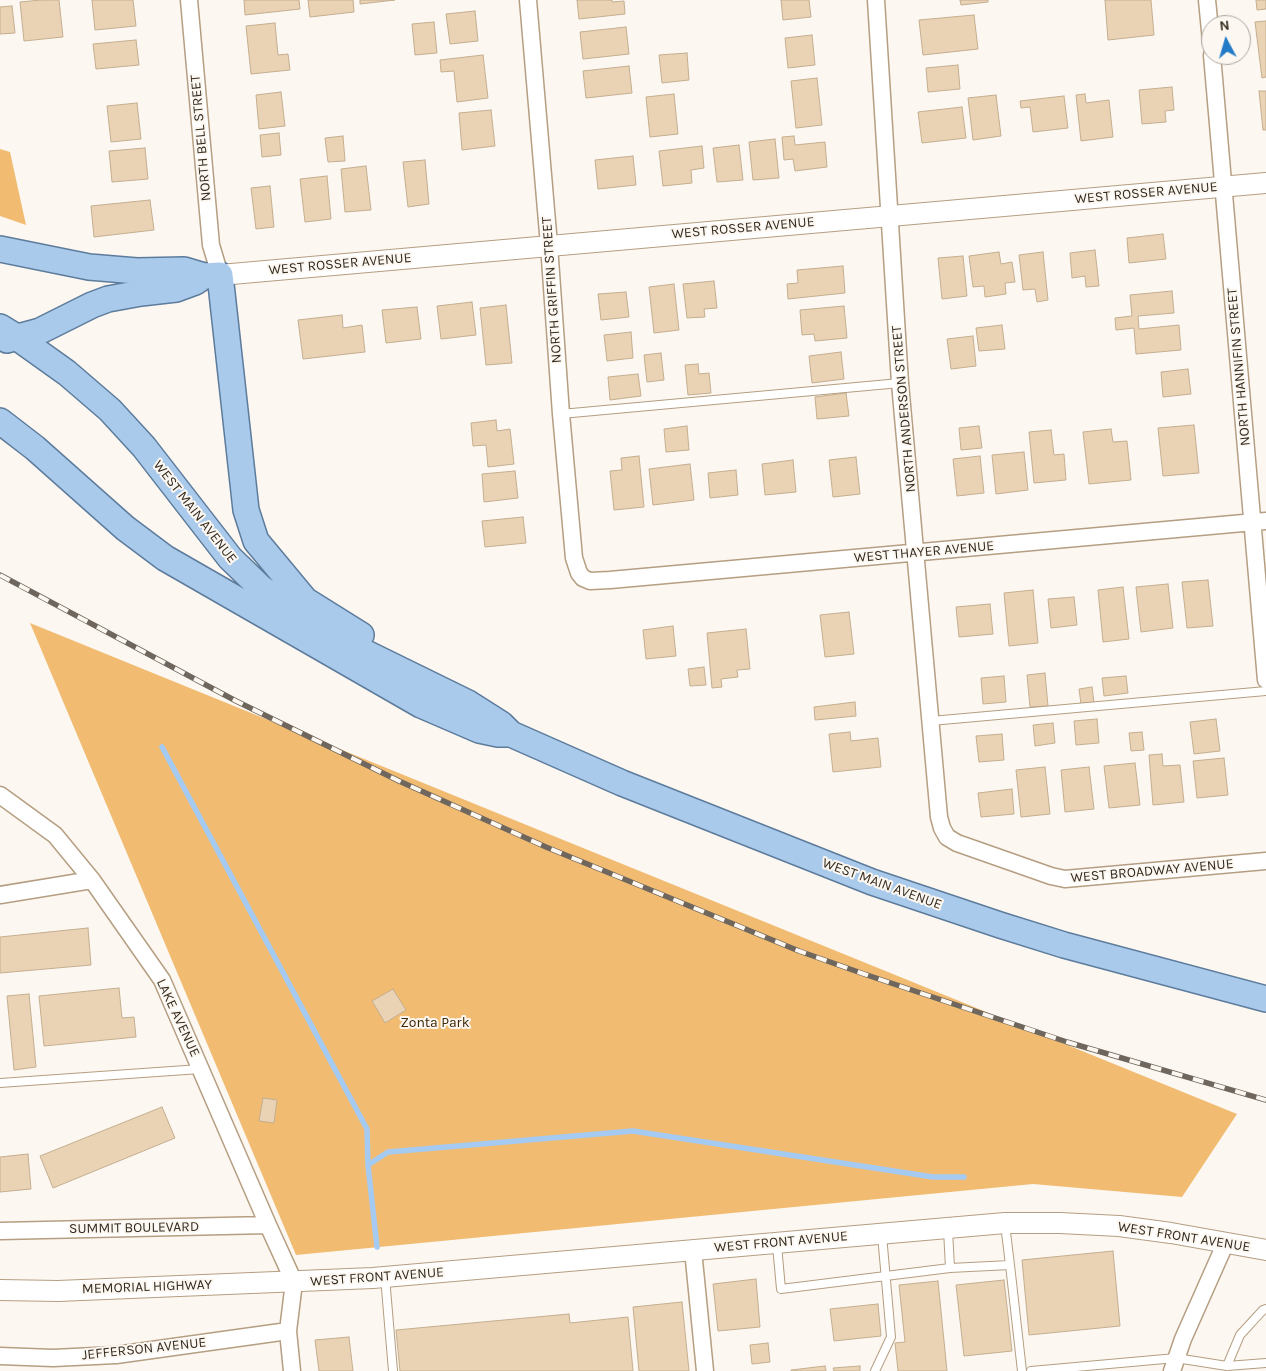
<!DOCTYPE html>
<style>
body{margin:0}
#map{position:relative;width:1266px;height:1371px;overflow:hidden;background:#fcf7f1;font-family:Karla,sans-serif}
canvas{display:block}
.north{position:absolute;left:1201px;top:15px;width:50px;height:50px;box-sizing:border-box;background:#fcf7f1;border:1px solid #aca69d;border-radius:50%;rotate:354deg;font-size:14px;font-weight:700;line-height:20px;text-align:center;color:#352c20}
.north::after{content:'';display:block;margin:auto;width:18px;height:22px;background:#237bc8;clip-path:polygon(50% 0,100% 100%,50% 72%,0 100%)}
</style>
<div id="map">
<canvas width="1266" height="1371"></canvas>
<div class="north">N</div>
</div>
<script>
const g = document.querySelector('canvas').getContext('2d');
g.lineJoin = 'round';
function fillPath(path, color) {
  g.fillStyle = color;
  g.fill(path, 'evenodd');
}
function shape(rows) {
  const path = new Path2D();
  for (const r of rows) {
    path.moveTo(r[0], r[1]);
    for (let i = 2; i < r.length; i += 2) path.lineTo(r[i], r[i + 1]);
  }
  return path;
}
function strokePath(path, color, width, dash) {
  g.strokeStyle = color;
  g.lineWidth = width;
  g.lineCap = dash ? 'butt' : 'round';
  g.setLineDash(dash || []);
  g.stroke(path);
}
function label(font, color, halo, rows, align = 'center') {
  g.font = font + ' Karla,sans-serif';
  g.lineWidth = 4;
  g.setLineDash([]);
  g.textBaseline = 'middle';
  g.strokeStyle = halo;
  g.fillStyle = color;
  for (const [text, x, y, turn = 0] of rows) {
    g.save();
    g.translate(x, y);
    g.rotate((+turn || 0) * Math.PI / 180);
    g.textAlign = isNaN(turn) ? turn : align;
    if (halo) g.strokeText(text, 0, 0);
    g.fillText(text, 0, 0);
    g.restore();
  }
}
fillPath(shape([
 [0,149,10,152,26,225,0,216],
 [30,623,1237,1114,1182,1197,1033,1184,296,1255]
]), '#f1bc72');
strokePath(shape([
 [162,747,367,1129,368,1165],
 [377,1247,368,1165,388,1152,633,1131,933,1177,964,1177]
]), '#a6cbf2', 5.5);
const building = shape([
 [41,0,59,0,63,37,24,41,20,2,41,0],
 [92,0,133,0,136,26,95,30,92,0],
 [244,0,299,0,300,9,245,15,244,0],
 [308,0,353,0,354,12,310,17,308,0],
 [360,0,395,0,360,4,360,0],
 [577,0,612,0,612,2,624,1,625,14,579,19,577,0],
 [781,0,809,0,811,17,783,20,781,0],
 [960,0,988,0,988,2,961,5,960,0],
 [1105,0,1151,0,1154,35,1108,40,1105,0],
 [1256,0,1266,0,1266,9,1257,10,1256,0],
 [12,6,15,33,0,34,0,7,12,6],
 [475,11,478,41,450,44,446,14,475,11],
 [974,15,978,49,923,55,919,20,974,15],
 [1266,21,1266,77,1262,78,1255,22,1266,21],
 [434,22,437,53,415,55,412,24,434,22],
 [275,23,278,55,288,54,290,70,251,74,246,26,275,23],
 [626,27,629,54,583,59,580,32,626,27],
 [812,35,815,65,788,68,785,38,812,35],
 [136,40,139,65,96,69,93,44,136,40],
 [687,53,689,80,662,83,659,55,687,53],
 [483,55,488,98,457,102,454,71,441,72,440,60,483,55],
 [958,65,960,89,928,92,926,68,958,65],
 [629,66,632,93,586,98,583,71,629,66],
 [817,78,822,125,796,128,791,81,817,78],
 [1172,87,1174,110,1165,111,1166,122,1142,124,1139,90,1172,87],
 [1259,91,1266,91,1266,130,1263,130,1259,91],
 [281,92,285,126,259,129,256,95,281,92],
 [674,94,678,134,650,137,646,97,674,94],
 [1085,94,1086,103,1109,100,1113,137,1081,141,1076,95,1085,94],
 [996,95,1001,136,973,140,968,98,996,95],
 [1064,96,1068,128,1033,132,1030,107,1021,108,1020,101,1064,96],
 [137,103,141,139,111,142,107,106,137,103],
 [962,107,966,138,922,143,918,112,962,107],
 [491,110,495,146,462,150,459,113,491,110],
 [279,133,281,155,262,157,260,135,279,133],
 [343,136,345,161,328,162,325,138,343,136],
 [794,136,795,145,825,142,827,167,795,171,793,159,784,160,782,137,794,136],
 [775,139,779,178,753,180,749,142,775,139],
 [739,145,743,180,717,182,713,148,739,145],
 [702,146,704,168,691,170,692,183,663,186,659,151,702,146],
 [145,148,148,179,112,182,109,151,145,148],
 [633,156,636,185,598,189,595,160,633,156],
 [425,160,429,204,408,207,403,162,425,160],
 [366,166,371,210,345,212,341,169,366,166],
 [327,176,331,219,305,222,300,179,327,176],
 [270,186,274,227,256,229,251,188,270,186],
 [150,200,154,230,94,237,91,206,150,200],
 [1163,234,1166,259,1129,263,1127,238,1163,234],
 [1095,250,1099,286,1086,287,1085,276,1072,278,1070,253,1095,250],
 [999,252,1001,264,1012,262,1015,282,1005,283,1006,294,985,297,984,286,973,287,969,256,999,252],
 [1043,252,1048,300,1037,302,1035,289,1023,290,1019,255,1043,252],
 [963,256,967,296,942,299,938,258,963,256],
 [843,266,845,293,788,299,787,284,798,283,797,270,843,266],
 [714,281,717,308,704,309,705,317,687,318,683,284,714,281],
 [674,284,679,330,654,333,649,287,674,284],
 [1172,291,1174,313,1138,316,1139,329,1179,325,1181,350,1136,354,1134,328,1116,330,1115,318,1132,316,1130,295,1172,291],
 [626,292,629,317,601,320,598,294,626,292],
 [472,302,476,335,441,339,437,306,472,302],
 [506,305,512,363,486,365,480,308,506,305],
 [844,306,847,338,815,341,814,334,802,335,800,310,844,306],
 [417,307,421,339,386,343,382,310,417,307],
 [342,315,343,328,362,325,365,352,303,359,298,320,342,315],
 [1002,325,1005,349,979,351,976,328,1002,325],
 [631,332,633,358,607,361,604,335,631,332],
 [973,336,976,366,951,369,947,339,973,336],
 [841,352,844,379,812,383,809,356,841,352],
 [661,353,664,380,647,382,644,355,661,353],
 [698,364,699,374,709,373,711,393,688,395,685,365,698,364],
 [1188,369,1191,394,1163,397,1161,372,1188,369],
 [638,374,641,396,610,400,608,377,638,374],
 [846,393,849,416,817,419,815,397,846,393],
 [496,420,497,431,510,429,514,464,488,467,486,445,473,446,471,423,496,420],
 [1194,425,1199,473,1163,476,1158,428,1194,425],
 [687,426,689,450,666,452,664,429,687,426],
 [979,426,982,448,961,450,959,428,979,426],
 [1111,429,1113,442,1127,441,1131,480,1089,484,1083,432,1111,429],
 [1051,430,1054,455,1064,454,1066,480,1034,483,1029,432,1051,430],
 [1024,452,1028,490,996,494,992,455,1024,452],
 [639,456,644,507,614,510,610,471,622,470,621,458,639,456],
 [980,456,984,493,957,496,953,459,980,456],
 [856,457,860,494,833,497,829,460,856,457],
 [793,460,796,492,765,495,762,464,793,460],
 [690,464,694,500,653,505,649,469,690,464],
 [736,470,738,495,710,498,708,473,736,470],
 [515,471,518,498,484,502,482,474,515,471],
 [523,517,526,543,485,547,482,521,523,517],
 [1208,580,1213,626,1187,628,1182,582,1208,580],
 [1168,584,1173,628,1141,632,1136,587,1168,584],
 [1123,587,1129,639,1103,642,1098,590,1123,587],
 [1033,590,1038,643,1009,646,1004,593,1033,590],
 [1074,597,1077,625,1051,628,1048,599,1074,597],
 [990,604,993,634,959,637,956,607,990,604],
 [849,612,854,654,825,657,820,615,849,612],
 [673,626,676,656,646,659,643,630,673,626],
 [746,629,750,669,737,670,738,677,721,679,722,687,712,688,707,633,746,629],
 [704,667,706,685,690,686,688,669,704,667],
 [1045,673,1048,706,1030,707,1027,675,1045,673],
 [1004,676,1006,702,983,704,981,678,1004,676],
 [1126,676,1128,693,1104,696,1102,678,1126,676],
 [1092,687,1094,703,1081,704,1079,689,1092,687],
 [855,702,856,716,815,720,814,707,855,702],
 [1097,719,1099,743,1076,745,1074,721,1097,719],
 [1216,719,1220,751,1194,754,1190,722,1216,719],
 [1053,723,1055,743,1035,746,1033,725,1053,723],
 [850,732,851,741,878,738,881,767,833,772,829,734,850,732],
 [1142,732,1144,750,1131,751,1129,733,1142,732],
 [1002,734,1004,760,979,762,976,736,1002,734],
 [1162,754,1163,766,1180,765,1184,802,1153,805,1149,755,1162,754],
 [1224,758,1228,795,1197,798,1193,761,1224,758],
 [1135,763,1140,805,1109,808,1104,766,1135,763],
 [1045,767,1050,814,1021,817,1016,770,1045,767],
 [1089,767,1094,809,1065,812,1061,770,1089,767],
 [1012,789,1014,814,981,817,978,793,1012,789],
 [88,928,91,965,0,973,0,937,88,928],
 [119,988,122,1018,134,1017,136,1037,44,1046,39,996,119,988],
 [393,989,406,1010,385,1023,372,1001,393,989],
 [29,994,36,1067,14,1070,7,996,29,994],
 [263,1098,277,1100,274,1123,259,1121,263,1098],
 [162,1107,175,1138,53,1188,40,1156,162,1107],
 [28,1154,31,1189,0,1192,0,1157,28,1154],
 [1113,1251,1120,1326,1029,1335,1022,1260,1113,1251],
 [756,1279,760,1327,718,1331,713,1284,756,1279],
 [1004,1280,1012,1351,964,1356,956,1285,1004,1280],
 [938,1281,947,1371,898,1371,895,1343,905,1342,899,1285,938,1281],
 [682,1302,689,1371,639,1371,633,1307,682,1302],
 [878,1304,881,1336,834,1341,830,1309,878,1304],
 [569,1314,570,1323,628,1317,633,1371,400,1371,396,1330,569,1314],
 [349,1337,353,1371,319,1371,315,1340,349,1337],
 [768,1343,770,1362,752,1364,750,1345,768,1343],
 [825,1366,826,1371,791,1371,791,1370,825,1366],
 [860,1366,860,1371,834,1371,833,1368,860,1366]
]);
fillPath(building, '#ead3b4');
strokePath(building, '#c4ae90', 1);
const service = shape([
 [561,414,900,383],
 [931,721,1266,691],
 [0,1083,200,1069],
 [777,1245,781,1289,950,1268,948,1230],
 [1010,1265,1022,1371],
 [950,1268,1010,1265,1005,1224],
 [385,1277,393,1371],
 [1227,1366,1240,1335,1263,1310,1266,1309],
 [875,1371,891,1337,882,1235],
 [1031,1371,1176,1358,1227,1366,1266,1363]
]);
const minor = shape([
 [189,0,211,245,220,275],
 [528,0,549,245,561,414,574,558,579,573,583,578,590,581,610,580,1266,521],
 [876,0,900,383,939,817,942,828,947,837,957,843,1051,876,1065,879,1266,861],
 [1207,0,1211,41],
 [1212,55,1266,680],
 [0,795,55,835,92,880,162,980,268,1225,294,1282,288,1331,292,1371],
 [0,895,92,880],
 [0,1231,268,1225],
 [693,1250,705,1371],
 [0,1356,53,1358,116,1355,288,1331],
 [1172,1371,1183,1339,1226,1242]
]);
const tertiary = shape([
 [220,275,1266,183],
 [0,1290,58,1291,373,1278,1005,1223,1060,1223,1119,1226,1171,1233,1266,1250]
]);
const primary = shape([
 [0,249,89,267,137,271,184,270,204,276],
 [0,327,18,338,67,373,110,410,144,447,230,558,260,587,317,629,468,703,501,724,511,734,622,783,872,882,1000,925,1064,945,1266,999],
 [7,340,40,331,92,305,108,299,141,293,176,289,195,282,204,276,220,275,246,510,256,541,305,600,361,635],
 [0,421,35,448,125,528,165,558,421,705,479,730,498,734,511,734]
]);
strokePath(service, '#b59e81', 10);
strokePath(minor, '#b59e81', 19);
strokePath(tertiary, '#b59e81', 22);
strokePath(primary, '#5d7c9c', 28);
strokePath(service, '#fff', 8);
strokePath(minor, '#fff', 16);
strokePath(tertiary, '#fff', 20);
strokePath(primary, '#aacaeb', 25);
const rail = shape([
 [0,575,236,701,399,781,546,847,799,951,864,974,1067,1042,1266,1100]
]);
strokePath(rail, '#6f675d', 5.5);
strokePath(rail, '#fcf7f1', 4, [11]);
label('14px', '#352c20', '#fcf7f1', [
 ["NORTH BELL STREET",201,138,-95],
 ["WEST ROSSER AVENUE",1146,193,-5],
 ["WEST ROSSER AVENUE",743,228,-5],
 ["WEST ROSSER AVENUE",340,264,-5],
 ["NORTH GRIFFIN STREET",552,290,-94],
 ["NORTH HANNIFIN STREET",1239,367,-95],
 ["NORTH ANDERSON STREET",904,409,-95],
 ["WEST MAIN AVENUE",195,512,52],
 ["WEST THAYER AVENUE",924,552,-5],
 ["WEST BROADWAY AVENUE",1152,871,-5],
 ["WEST MAIN AVENUE",882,884,20],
 ["LAKE AVENUE",178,1018,65],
 ["SUMMIT BOULEVARD",134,1228,-1],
 ["WEST FRONT AVENUE",1184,1237,9],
 ["WEST FRONT AVENUE",781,1242,-5],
 ["WEST FRONT AVENUE",377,1277,-4],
 ["MEMORIAL HIGHWAY",147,1287,-2],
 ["JEFFERSON AVENUE",144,1349,-6]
]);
label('14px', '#3c2603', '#fcf7f1', [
 ["Zonta Park",435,1023]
]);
</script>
